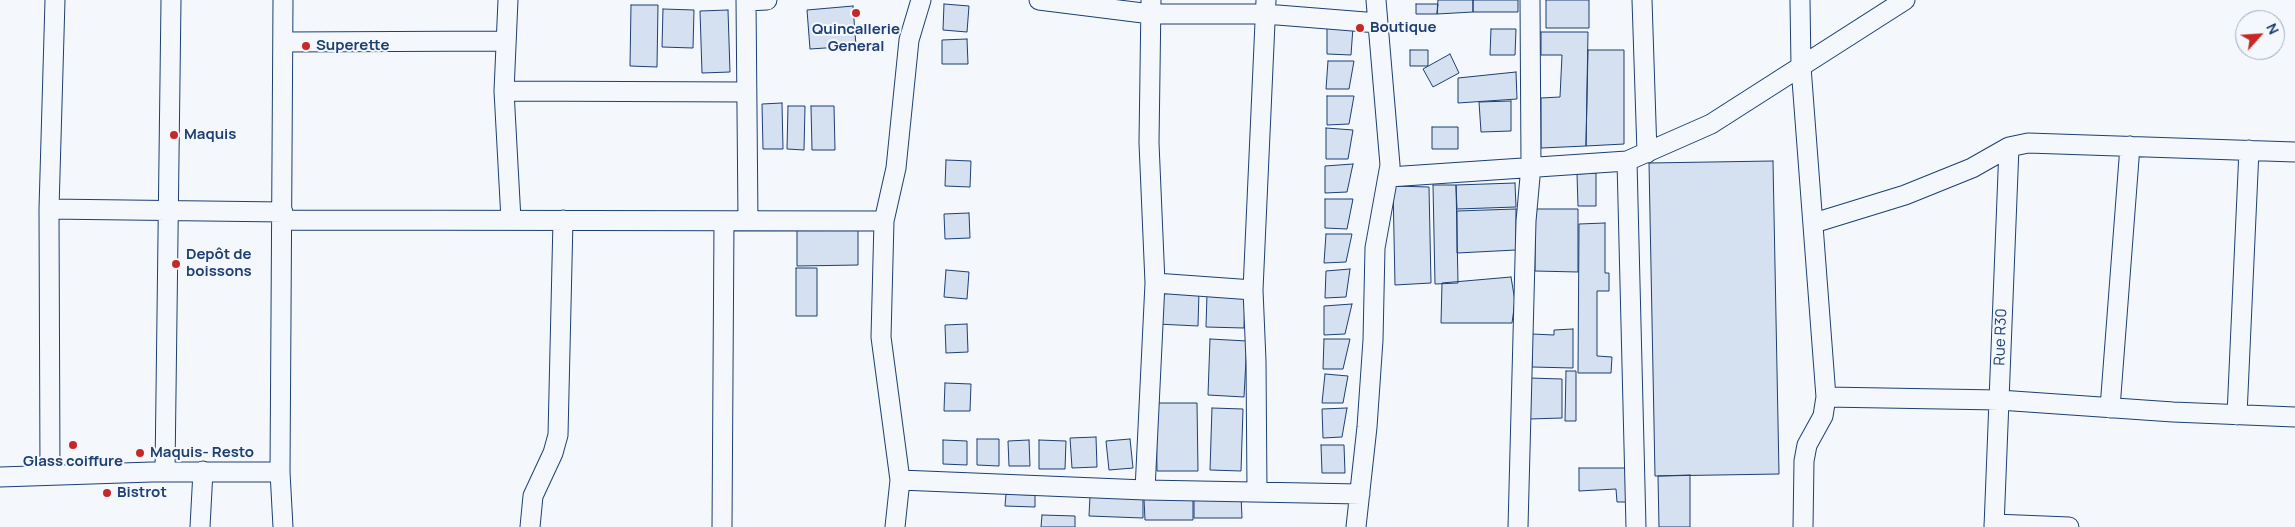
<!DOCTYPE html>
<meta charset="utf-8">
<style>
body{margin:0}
#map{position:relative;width:2295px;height:527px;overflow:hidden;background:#f4f7fb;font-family:Manrope,sans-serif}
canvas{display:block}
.north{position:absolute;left:2235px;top:10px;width:50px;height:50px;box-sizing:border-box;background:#f4f7fb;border:1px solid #9eadc5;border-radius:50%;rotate:64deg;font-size:14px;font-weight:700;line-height:20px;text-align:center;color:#1d3f73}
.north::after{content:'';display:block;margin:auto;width:18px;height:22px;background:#c62828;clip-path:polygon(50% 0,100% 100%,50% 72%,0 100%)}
</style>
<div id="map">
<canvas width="2295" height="527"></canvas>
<div class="north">N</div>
</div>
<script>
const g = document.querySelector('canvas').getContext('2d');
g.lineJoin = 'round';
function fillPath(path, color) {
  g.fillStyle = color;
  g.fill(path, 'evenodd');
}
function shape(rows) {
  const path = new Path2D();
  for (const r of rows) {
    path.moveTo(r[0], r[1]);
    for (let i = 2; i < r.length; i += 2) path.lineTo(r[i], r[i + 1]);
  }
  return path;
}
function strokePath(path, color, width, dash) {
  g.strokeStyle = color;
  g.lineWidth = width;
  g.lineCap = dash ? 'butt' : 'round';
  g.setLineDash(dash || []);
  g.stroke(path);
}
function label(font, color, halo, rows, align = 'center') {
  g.font = font + ' Manrope,sans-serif';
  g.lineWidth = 4;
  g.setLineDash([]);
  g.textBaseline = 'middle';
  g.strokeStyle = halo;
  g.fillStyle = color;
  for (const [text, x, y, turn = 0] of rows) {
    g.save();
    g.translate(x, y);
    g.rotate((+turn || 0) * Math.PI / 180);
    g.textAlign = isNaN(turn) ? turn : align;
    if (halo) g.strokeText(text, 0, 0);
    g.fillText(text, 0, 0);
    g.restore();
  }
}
const building = shape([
 [1438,0,1473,0,1473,12,1437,14,1438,0],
 [1473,0,1518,0,1518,12,1473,12,1473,0],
 [1546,0,1589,0,1589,28,1546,28,1546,0],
 [944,4,969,6,967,32,943,30,944,4],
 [1416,4,1438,4,1437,14,1416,14,1416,4],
 [631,5,658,5,657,67,630,66,631,5],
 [853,6,856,46,810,49,807,10,853,6],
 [663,9,694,10,693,48,662,47,663,9],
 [728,10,730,72,702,73,700,11,728,10],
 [1327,25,1353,27,1351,55,1327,54,1327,25],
 [1491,29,1516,29,1515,55,1490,55,1491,29],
 [1541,32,1588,32,1586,146,1541,148,1541,98,1560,97,1562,55,1541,55,1541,32],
 [967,39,968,64,942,64,942,40,967,39],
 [1410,50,1428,50,1428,66,1410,66,1410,50],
 [1588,50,1624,50,1624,144,1586,146,1588,50],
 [1450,54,1459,73,1433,87,1423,69,1450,54],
 [1328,61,1354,61,1349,89,1326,89,1328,61],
 [1516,72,1517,99,1458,103,1458,78,1516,72],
 [1327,96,1354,96,1349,124,1327,125,1327,96],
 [1511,101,1511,131,1481,132,1479,102,1511,101],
 [782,103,783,149,763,149,762,104,782,103],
 [788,106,805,106,804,150,787,149,788,106],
 [811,106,834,106,835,150,812,150,811,106],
 [1432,127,1458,127,1458,149,1432,149,1432,127],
 [1326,128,1353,130,1348,159,1326,159,1326,128],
 [946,160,971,161,970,187,945,186,946,160],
 [1773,161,1779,474,1655,476,1649,163,1773,161],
 [1353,164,1347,192,1325,193,1325,166,1353,164],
 [1596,173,1596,206,1578,206,1577,174,1596,173],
 [1515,183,1516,207,1457,209,1456,185,1515,183],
 [1433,185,1456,185,1458,283,1435,284,1433,185],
 [1393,186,1429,187,1431,283,1395,285,1393,186],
 [1325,199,1353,199,1347,229,1325,228,1325,199],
 [1516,209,1516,250,1457,253,1457,211,1516,209],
 [1535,209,1578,209,1578,272,1535,271,1535,209],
 [969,213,970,238,945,239,944,214,969,213],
 [1605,223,1605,273,1609,273,1609,291,1597,291,1597,356,1612,357,1611,373,1578,373,1579,224,1605,223],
 [858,229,858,265,797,266,797,230,858,229],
 [1326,234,1352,234,1346,262,1324,263,1326,234],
 [796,268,817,268,817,316,796,316,796,268],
 [1350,269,1346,297,1325,298,1326,271,1350,269],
 [946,270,969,272,967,299,944,297,946,270],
 [1511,277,1515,301,1512,323,1441,323,1442,283,1511,277],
 [1158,289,1199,291,1198,326,1157,324,1158,289],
 [1207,294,1245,295,1244,328,1206,327,1207,294],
 [1352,304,1345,334,1324,335,1324,306,1352,304],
 [967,324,968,352,946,353,945,325,967,324],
 [1573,329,1573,368,1532,367,1532,334,1554,335,1554,330,1573,329],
 [1210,339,1247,341,1244,397,1208,395,1210,339],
 [1324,339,1350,339,1343,369,1323,369,1324,339],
 [1566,371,1576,371,1576,421,1565,421,1566,371],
 [1325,374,1348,376,1343,403,1322,403,1325,374],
 [1529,378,1562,379,1562,418,1529,419,1529,378],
 [945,383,971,384,970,411,944,411,945,383],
 [1156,403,1197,403,1198,471,1157,471,1156,403],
 [1212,408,1243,409,1241,471,1210,470,1212,408],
 [1347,408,1342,437,1323,438,1322,409,1347,408],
 [1096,437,1097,467,1072,468,1070,438,1096,437],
 [977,439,999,439,999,466,977,465,977,439],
 [1130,439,1133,468,1109,470,1106,441,1130,439],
 [943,440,967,441,967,465,943,464,943,440],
 [1029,440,1030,466,1009,466,1008,441,1029,440],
 [1039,440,1066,441,1065,469,1039,469,1039,440],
 [1321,445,1344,445,1345,473,1322,473,1321,445],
 [1579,468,1628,468,1628,502,1617,502,1616,489,1579,491,1579,468],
 [1690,475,1690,527,1659,527,1658,476,1690,475],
 [1006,494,1035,495,1035,507,1005,506,1006,494],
 [1241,495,1242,518,1194,518,1194,496,1241,495],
 [1090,496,1143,498,1143,518,1089,516,1090,496],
 [1144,499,1193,499,1193,520,1145,520,1144,499],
 [1042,515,1075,516,1075,527,1041,527,1042,515]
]);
fillPath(building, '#d5e0f0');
strokePath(building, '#1d3f73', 1);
const minor = shape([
 [508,0,504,91,511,220],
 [746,0,748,221],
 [1039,0,1151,14,1265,14,1378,23],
 [1642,0,1647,153],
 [1800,0,1801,67,1826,397,1823,416,1807,445,1804,461,1803,527],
 [746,1,767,0],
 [284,42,506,41],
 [504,91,746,92],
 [1627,161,1636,527],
 [1389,177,1627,161,1711,124,1905,0],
 [49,209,283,212],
 [283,220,884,221],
 [1814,223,1905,195,1972,168,2009,147,2028,143,2295,152],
 [1155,283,1253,290],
 [1826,397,1999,400,2173,412,2295,417],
 [2110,408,2130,146],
 [2237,415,2249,150],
 [165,472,171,0],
 [50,474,49,209,55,0],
 [0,477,152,472,280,472],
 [900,480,1145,490,1360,494],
 [1145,490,1155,283,1149,143,1151,0],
 [1257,492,1256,361,1253,290,1266,0],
 [1994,524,2069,527],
 [200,527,203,471],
 [283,527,280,472,283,0],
 [530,527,533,496,553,453,558,435,563,220],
 [722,527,724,221],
 [895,527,900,480,881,337,884,221,896,168,909,40,921,0],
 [1356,527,1367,427,1373,340,1375,248,1390,165,1376,0],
 [1518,527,1526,221,1531,166,1530,0],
 [1994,527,2009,147]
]);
strokePath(minor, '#1d3f73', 21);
strokePath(minor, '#f4f7fb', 19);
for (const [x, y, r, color] of [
 [856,13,5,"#c62828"],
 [1360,28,5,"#c62828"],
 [306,46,5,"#c62828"],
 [174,135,5,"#c62828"],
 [176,264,5,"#c62828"],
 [73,445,5,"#c62828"],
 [140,453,5,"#c62828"],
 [107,493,5,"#c62828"]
]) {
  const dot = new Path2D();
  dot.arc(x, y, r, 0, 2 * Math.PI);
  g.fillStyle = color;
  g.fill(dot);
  strokePath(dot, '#f4f7fb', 2);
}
label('bold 15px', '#1d3f73', '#f4f7fb', [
 ["Boutique",1370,28],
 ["Quincallerie",856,30,"center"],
 ["General",856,47,"center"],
 ["Superette",316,46],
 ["Maquis",184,135],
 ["Depôt de",186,255],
 ["boissons",186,272],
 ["Maquis- Resto",150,453],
 ["Glass coiffure",73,462,"center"],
 ["Bistrot",117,493]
], 'left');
label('15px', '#1d3f73', '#f4f7fb', [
 ["Rue R30",2001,337,-88]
]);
</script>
